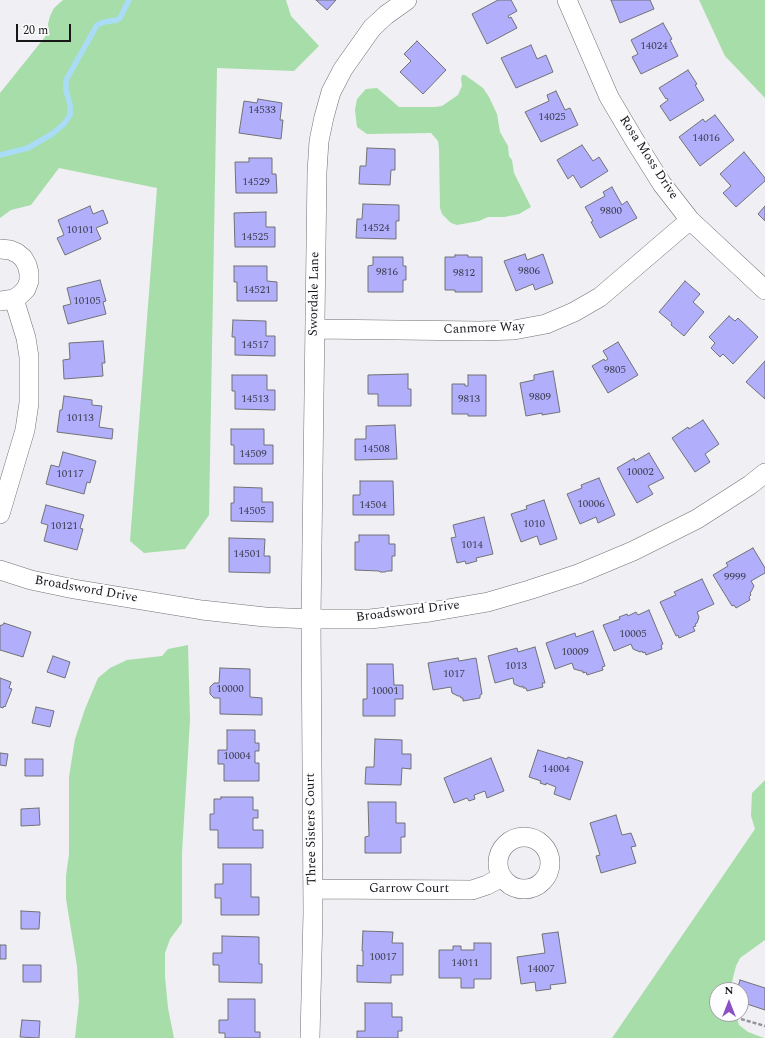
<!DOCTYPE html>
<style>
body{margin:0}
#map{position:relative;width:765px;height:1038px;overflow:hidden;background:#efeff4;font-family:Spectral,serif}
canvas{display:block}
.north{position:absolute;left:709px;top:982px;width:40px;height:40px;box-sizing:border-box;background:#fdfdff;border:1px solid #a1a1a3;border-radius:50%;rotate:0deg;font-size:11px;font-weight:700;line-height:16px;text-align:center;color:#171718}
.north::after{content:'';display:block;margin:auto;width:14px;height:18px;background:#8b50c6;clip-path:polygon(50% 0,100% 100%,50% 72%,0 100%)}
.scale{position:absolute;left:16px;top:24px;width:55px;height:18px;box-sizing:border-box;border:2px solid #171718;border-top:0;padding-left:5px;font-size:12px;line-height:14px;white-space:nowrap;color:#171718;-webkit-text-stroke:3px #fdfdff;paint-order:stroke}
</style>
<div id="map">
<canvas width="765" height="1038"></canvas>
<div class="north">N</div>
<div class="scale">20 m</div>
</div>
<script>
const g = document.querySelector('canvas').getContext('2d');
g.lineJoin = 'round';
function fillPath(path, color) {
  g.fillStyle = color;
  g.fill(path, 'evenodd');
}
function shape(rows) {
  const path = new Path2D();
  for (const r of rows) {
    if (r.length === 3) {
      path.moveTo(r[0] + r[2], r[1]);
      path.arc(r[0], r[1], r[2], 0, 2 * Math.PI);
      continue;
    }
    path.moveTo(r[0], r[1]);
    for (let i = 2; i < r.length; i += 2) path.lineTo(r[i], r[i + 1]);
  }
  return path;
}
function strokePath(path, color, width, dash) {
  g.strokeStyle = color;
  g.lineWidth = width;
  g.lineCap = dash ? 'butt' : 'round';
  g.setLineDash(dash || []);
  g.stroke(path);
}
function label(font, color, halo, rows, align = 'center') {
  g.font = font + ' Spectral,serif';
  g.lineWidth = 4;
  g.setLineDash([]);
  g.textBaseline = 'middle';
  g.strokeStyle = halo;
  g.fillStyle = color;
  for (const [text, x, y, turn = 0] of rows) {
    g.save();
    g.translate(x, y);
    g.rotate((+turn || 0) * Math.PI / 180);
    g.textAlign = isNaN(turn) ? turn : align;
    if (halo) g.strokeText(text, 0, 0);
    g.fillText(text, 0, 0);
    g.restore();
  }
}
fillPath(shape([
 [63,0,286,0,291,16,319,46,294,71,217,68,209,515,185,549,144,553,130,541,157,188,59,168,31,205,11,210,0,218,0,93,49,32,48,24,50,16,54,8],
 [699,0,765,0,765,98,725,56],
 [462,75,465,75,483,88,489,97,497,114,500,132,508,146,509,156,512,160,514,173,531,207,519,214,504,217,488,217,479,221,457,225,451,223,442,214,440,208,439,149,438,141,431,133,367,134,357,127,355,110,357,99,366,89,377,88,399,107,435,107,442,106,458,95,462,86,461,79],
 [188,645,190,720,182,853,182,923,170,939,165,953,165,977,168,1008,174,1038,75,1038,79,1002,77,966,66,899,66,876,69,854,69,777,75,739,85,709,98,678,110,668,127,660,162,656,168,649],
 [765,780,765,940,740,958,736,966,730,990,717,990,717,1014,734,1014,737,1017,739,1025,748,1032,764,1038,612,1038,755,829,751,816,752,793]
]), '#a6dda8');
strokePath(shape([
 [0,155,28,148,52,134,64,124,70,115,70,104,66,91,66,80,97,25,104,22,117,20,120,18,129,0]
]), '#aadcf8', 5.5);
const building = shape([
 [316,0,336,0,327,10,316,0],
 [498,0,511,0,517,11,508,16,509,18,511,17,517,28,487,44,472,14,498,0],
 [611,0,650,0,654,9,620,23,611,0],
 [663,23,672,39,670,40,678,56,641,74,632,57,638,54,631,40,663,23],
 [417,41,446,70,423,94,400,72,411,61,404,54,417,41],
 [531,45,537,59,546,55,553,72,516,88,501,58,531,45],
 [688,70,697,84,695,85,704,100,670,121,660,106,668,100,667,98,666,99,659,88,688,70],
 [556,91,565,110,570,108,578,125,541,142,525,112,549,101,547,95,556,91],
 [258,99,282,103,280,120,283,120,281,139,239,133,244,101,257,103,258,99],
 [715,115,734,140,700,166,679,137,703,119,705,122,715,115],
 [582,145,593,161,599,157,608,171,581,188,573,175,568,179,557,160,582,145],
 [367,148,395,149,395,170,391,170,390,185,359,184,360,166,366,166,367,148],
 [744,152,765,178,765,181,736,207,723,193,731,186,720,174,744,152],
 [249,158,272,158,272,174,276,174,277,193,236,193,235,162,249,162,249,158],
 [612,187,622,205,627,201,637,218,600,238,591,222,593,221,585,207,605,196,603,192,612,187],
 [363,204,399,205,399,221,396,221,396,239,356,238,357,219,362,219,363,204],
 [90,206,93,214,103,210,108,223,96,228,101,239,65,255,57,238,64,235,58,220,90,206],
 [765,206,765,221,758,214,765,206],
 [266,212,266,227,275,227,275,247,235,247,234,213,266,212],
 [525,254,527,260,543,254,553,283,535,290,533,284,516,291,504,261,525,254],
 [455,255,468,255,468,257,482,257,482,292,455,292,455,290,445,290,445,257,455,257,455,255],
 [373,257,403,257,403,266,406,266,406,280,403,280,403,292,368,292,368,266,373,265,373,257],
 [234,266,267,266,267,281,277,282,277,301,237,301,237,282,234,282,234,266],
 [100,280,106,301,103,302,106,314,68,324,63,306,71,304,67,288,100,280],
 [685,281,700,294,693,302,704,312,684,336,671,325,672,323,659,312,685,281],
 [729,316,735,321,738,318,758,337,733,364,723,354,720,357,711,348,715,343,709,337,729,316],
 [233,320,266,321,266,336,275,336,275,356,235,355,235,337,232,337,233,320],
 [103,341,105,363,102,363,103,376,64,379,63,360,70,359,69,343,103,341],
 [618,342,638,375,608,393,592,366,604,359,605,361,608,359,603,351,618,342],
 [765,361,765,399,746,382,765,361],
 [553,371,560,412,542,415,542,413,526,416,520,383,534,380,534,375,553,371],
 [408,374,408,389,411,389,411,406,378,406,378,394,368,394,368,375,408,374],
 [232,375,267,375,267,390,275,390,275,410,235,409,235,391,232,391,232,375],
 [468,375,486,375,486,416,468,416,468,414,452,414,452,384,465,384,465,386,468,386,468,375],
 [64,396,92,400,92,405,102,406,99,427,113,429,112,439,57,432,60,410,62,410,64,396],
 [703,420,719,444,705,454,710,462,695,472,672,438,688,427,689,429,703,420],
 [395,425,397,459,355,460,355,439,366,439,366,426,395,425],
 [231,429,264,429,264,445,273,445,273,464,234,464,234,445,231,445,231,429],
 [63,452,96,461,90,483,87,482,84,494,46,484,51,465,59,467,63,452],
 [649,453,664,478,648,486,653,494,637,503,617,468,634,458,635,461,649,453],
 [599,478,615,515,598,523,596,517,580,524,567,494,582,488,581,485,599,478],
 [360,481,393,481,394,515,353,515,353,495,360,495,360,481],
 [234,487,262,488,262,502,273,502,273,522,231,521,231,503,234,503,234,487],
 [544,500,557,539,540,545,537,536,521,542,511,514,527,509,526,506,544,500],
 [46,505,84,515,80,528,83,529,77,550,44,541,48,525,41,523,46,505],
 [484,517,493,554,476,558,477,561,466,564,465,561,457,563,451,538,456,537,453,525,484,517],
 [359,535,389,535,389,544,395,544,395,556,392,556,392,571,387,571,385,572,380,572,379,571,355,570,355,542,359,542,359,535],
 [229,538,265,539,264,556,270,556,270,573,229,572,229,538],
 [753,548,765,568,765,573,751,581,754,586,751,592,750,593,751,595,749,597,750,600,736,608,734,605,732,606,713,575,728,566,726,563,753,548],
 [702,579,714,604,697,612,699,617,697,623,695,624,696,626,693,627,695,631,679,638,678,635,676,636,660,602,676,595,674,592,702,579],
 [649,610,663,644,661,645,662,649,646,655,645,652,643,653,642,651,640,652,633,649,631,644,614,651,603,625,620,619,619,617,627,614,628,616,636,612,638,615,649,610],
 [4,623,31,632,23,657,0,650,0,626,1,625,3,625,4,623],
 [593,631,605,666,602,667,603,670,587,675,586,672,583,673,583,671,581,671,574,669,572,663,555,669,546,643,575,633,576,637,593,631],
 [535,647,545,683,542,683,543,687,527,691,526,688,523,688,523,686,521,687,514,684,513,678,495,683,488,656,517,648,518,652,535,647],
 [53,656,70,662,65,678,47,672,53,656],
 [458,658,459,661,476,658,482,694,480,695,480,698,463,701,463,698,461,698,460,696,458,696,452,693,451,687,433,690,428,663,458,658],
 [367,664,393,664,394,685,403,685,403,699,395,699,395,716,363,716,363,699,367,699,367,664],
 [220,668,250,669,250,697,262,698,262,715,220,714,220,698,214,698,210,694,210,687,214,683,219,683,220,668],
 [0,678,11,682,9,688,12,689,5,707,4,706,3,708,0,707,0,678],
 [36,707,54,711,50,727,32,723,36,707],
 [227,730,255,730,255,743,259,743,259,751,255,751,255,763,259,763,259,781,224,781,224,764,218,764,218,750,227,750,227,730],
 [375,739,402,740,402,754,411,754,411,769,402,768,401,785,365,784,366,767,374,767,375,739],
 [538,750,567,759,568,757,583,762,570,800,554,794,556,787,546,783,546,785,540,783,541,781,529,777,538,750],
 [0,753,8,754,6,766,0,765,0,753],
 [491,758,504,791,487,798,485,791,474,795,475,799,469,801,467,798,454,803,444,778,491,758],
 [25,759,43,759,43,776,25,776,25,759],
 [221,797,253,797,253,810,258,810,258,818,253,818,253,830,263,830,263,848,218,848,218,830,210,830,210,814,214,814,214,799,221,799,221,797],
 [368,802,396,802,396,823,405,823,405,837,401,837,401,853,365,853,365,837,369,836,368,802],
 [39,808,40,825,21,826,21,809,39,808],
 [616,815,622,835,631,833,636,846,631,847,636,863,601,873,596,856,600,855,590,823,616,815],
 [223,864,251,864,251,897,259,897,259,915,221,915,221,898,215,898,215,884,223,884,223,864],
 [21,911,40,912,39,929,21,929,21,911],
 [363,931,393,932,392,943,403,943,403,975,391,975,391,983,357,982,357,965,363,966,363,951,362,951,363,931],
 [558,932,566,983,550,985,551,989,536,991,535,982,521,984,517,957,545,953,542,934,558,932],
 [222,936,259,937,259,964,262,964,262,983,219,982,219,965,213,965,213,953,222,953,222,936],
 [474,943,491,943,491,979,474,979,474,988,461,988,461,978,439,978,439,950,453,950,453,946,461,946,461,950,474,950,474,943],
 [0,945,6,945,6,959,0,959,0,945],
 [23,965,41,965,41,982,23,982,23,965],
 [740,980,765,988,765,1010,741,1002,741,990,737,990,740,980],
 [228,999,255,999,255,1032,260,1032,260,1038,225,1038,225,1033,219,1033,219,1020,228,1020,228,999],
 [365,1003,392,1003,392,1017,402,1017,402,1031,398,1031,398,1038,357,1038,357,1031,365,1031,365,1003],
 [22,1020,40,1021,39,1038,20,1037,22,1020]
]);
fillPath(building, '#b1affb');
strokePath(building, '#717176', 1);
const minor = shape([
 [567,0,609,97,635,141,662,184,690,220,765,290],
 [0,249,10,250,17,253,23,258,27,265,29,273,29,281,26,289,20,295,14,299,0,301],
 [315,329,480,331,514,330,546,324,574,312,600,297,690,220],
 [0,514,25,430,29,403,29,357,26,338,14,299],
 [0,570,31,580,74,589,202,610,265,617,311,619,370,619,430,612,488,602,529,590,578,574,633,551,697,519,750,485,765,473],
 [524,863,26],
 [313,889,472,890,487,885,502,877],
 [310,1038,313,913,311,619,317,172,319,141,324,117,331,92,343,69,372,28,386,15,407,0]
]);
strokePath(minor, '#717175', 20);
strokePath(shape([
 [741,1019,765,1026]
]), '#949498', 2.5, [4, 2]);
strokePath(minor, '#fff', 19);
label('11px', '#3e3d51', null, [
 ["14024",654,47],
 ["14533",262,111],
 ["14025",552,118],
 ["14016",706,139],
 ["14529",256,183],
 ["9800",611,212],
 ["14524",376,229],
 ["10101",80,231],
 ["14525",255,238],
 ["9806",529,272],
 ["9816",387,273],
 ["9812",464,274],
 ["14521",257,291],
 ["10105",87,302],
 ["14517",255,346],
 ["9805",615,371],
 ["9809",540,398],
 ["14513",255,400],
 ["9813",469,400],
 ["10113",80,419],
 ["14508",376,450],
 ["14509",253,455],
 ["10002",640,473],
 ["10117",70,475],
 ["10006",591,505],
 ["14504",373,506],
 ["14505",252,512],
 ["1010",534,525],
 ["10121",64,527],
 ["1014",472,546],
 ["14501",247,555],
 ["9999",735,578],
 ["10005",633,635],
 ["10009",575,653],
 ["1013",516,667],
 ["1017",454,675],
 ["10000",230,690],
 ["10001",385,692],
 ["10004",237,757],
 ["14004",556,770],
 ["10017",383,958],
 ["14011",465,964],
 ["14007",541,970]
]);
label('13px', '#171718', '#fdfdff', [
 ["Rosa Moss Drive",648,158,57],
 ["Swordale Lane",315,294,-89],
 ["Canmore Way",484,329,-2],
 ["Broadsword Drive",86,590,10],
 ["Broadsword Drive",408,612,-7],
 ["Three Sisters Court",312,829,-91],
 ["Garrow Court",409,889]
]);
</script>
